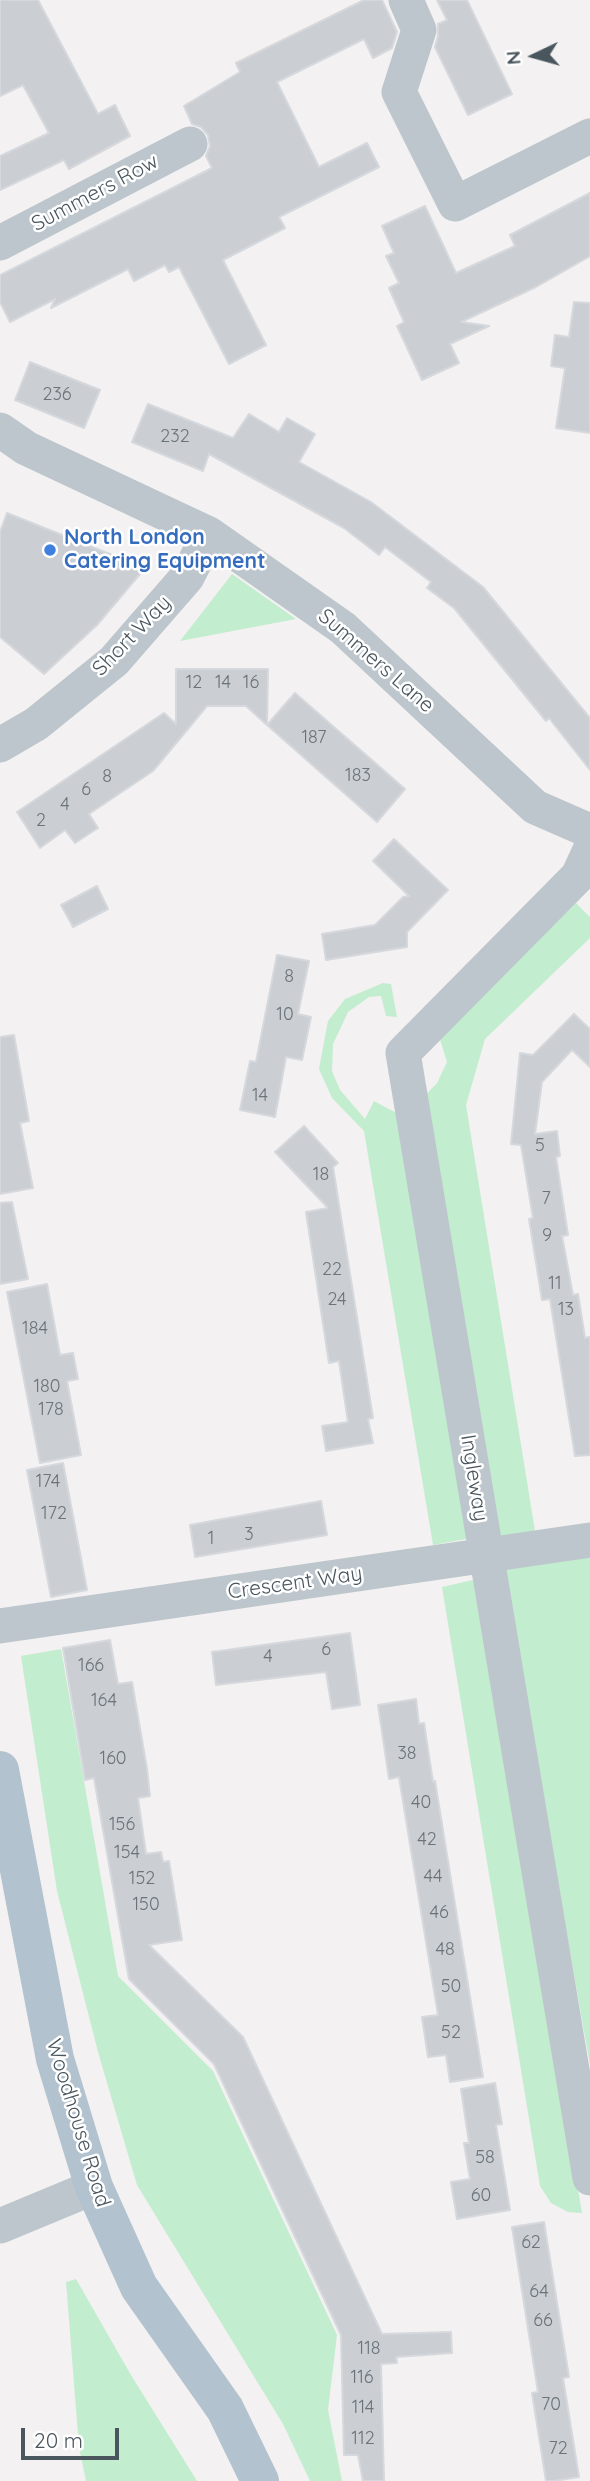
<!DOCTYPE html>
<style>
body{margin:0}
#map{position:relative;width:590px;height:2481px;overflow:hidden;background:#f3f1f1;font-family:Quicksand,sans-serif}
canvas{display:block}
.north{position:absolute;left:499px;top:21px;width:70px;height:70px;-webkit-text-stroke:5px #fff;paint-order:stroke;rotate:265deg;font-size:19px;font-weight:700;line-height:28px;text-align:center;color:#49565d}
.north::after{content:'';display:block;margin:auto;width:24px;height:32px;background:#49565d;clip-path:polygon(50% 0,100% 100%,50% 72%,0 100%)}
.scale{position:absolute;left:21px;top:2428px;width:98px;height:32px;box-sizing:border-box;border:4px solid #49565d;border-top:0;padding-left:9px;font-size:21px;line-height:24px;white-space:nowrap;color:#49565d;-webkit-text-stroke:5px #fff;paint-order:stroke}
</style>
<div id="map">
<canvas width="590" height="2481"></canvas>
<div class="north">N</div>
<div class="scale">20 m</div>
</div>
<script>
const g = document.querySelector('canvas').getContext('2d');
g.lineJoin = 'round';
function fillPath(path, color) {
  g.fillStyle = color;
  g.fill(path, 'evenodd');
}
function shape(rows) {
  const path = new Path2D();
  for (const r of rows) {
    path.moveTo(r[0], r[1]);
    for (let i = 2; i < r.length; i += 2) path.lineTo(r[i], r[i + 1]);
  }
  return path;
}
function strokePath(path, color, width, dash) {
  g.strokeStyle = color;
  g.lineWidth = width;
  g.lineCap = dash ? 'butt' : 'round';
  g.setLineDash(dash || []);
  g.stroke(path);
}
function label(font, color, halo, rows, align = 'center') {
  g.font = font + ' Quicksand,sans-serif';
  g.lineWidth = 5;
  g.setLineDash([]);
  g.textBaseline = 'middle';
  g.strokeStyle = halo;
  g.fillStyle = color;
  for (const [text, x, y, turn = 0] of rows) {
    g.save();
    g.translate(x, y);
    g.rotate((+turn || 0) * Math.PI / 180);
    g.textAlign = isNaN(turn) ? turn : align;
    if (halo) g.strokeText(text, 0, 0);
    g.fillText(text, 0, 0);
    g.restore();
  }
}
fillPath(shape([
 [232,574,296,619,180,641],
 [576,903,590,917,590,938,485,1039,466,1105,535,1531,493,1540,419,1102,437,1083,447,1062,439,1036],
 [383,983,391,984,397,1017,386,1016,381,996,369,997,348,1012,333,1044,332,1071,340,1090,365,1119,374,1101,400,1115,471,1538,433,1545,364,1131,332,1098,319,1069,328,1021,345,999],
 [590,1556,590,2065,502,1569],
 [473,1580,582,2213,568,2212,551,2203,540,2186,442,1587],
 [61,1649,118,1976,213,2071,337,2335,328,2410,342,2481,310,2481,283,2424,137,2185,98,2052,57,1891,21,1656],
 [76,2279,131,2375,197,2481,86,2481,79,2447,66,2282]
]), '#c2edcf');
const building = shape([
 [0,0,38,0,98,114,115,105,130,136,69,169,64,160,0,190,0,156,49,133,23,85,0,96,0,0],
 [364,0,382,0,397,32,392,48,373,58,364,39,277,82,319,167,367,143,379,167,279,217,285,228,223,260,266,345,229,364,179,267,169,272,165,265,134,281,128,269,51,308,55,299,10,322,0,302,0,275,212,168,206,156,210,146,208,135,201,127,192,124,184,106,240,72,236,63,364,0],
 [437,0,467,0,512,94,468,115,435,47,438,36,438,24,447,20,437,0],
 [590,193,590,256,536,287,461,322,489,326,450,344,459,363,422,380,397,326,404,322,389,288,399,283,386,256,394,253,382,226,425,206,456,273,515,246,510,235,590,193],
 [574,302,590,303,590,433,556,428,565,368,551,366,555,335,569,337,574,302],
 [30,362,100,390,84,428,15,400,30,362],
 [148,404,233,438,249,414,279,432,287,418,315,434,299,462,371,502,483,587,590,718,590,770,549,718,546,721,454,608,427,588,431,582,385,547,379,555,344,528,209,454,203,471,132,442,148,404],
 [7,513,145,568,97,625,44,674,0,637,0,532,7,513],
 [176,669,268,669,267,725,246,706,207,706,153,771,89,814,98,828,75,843,65,830,40,848,17,812,164,713,176,724,176,669],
 [295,693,405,789,377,822,267,725,295,693],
 [394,839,448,890,407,932,407,947,326,960,322,934,375,925,403,897,409,896,373,861,394,839],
 [97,886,108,909,73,927,61,905,97,886],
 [277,955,309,961,298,1014,311,1017,302,1060,286,1057,275,1117,240,1110,250,1061,256,1062,277,955],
 [574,1014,590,1029,590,1067,572,1050,542,1082,535,1134,557,1131,560,1156,556,1157,568,1235,562,1236,573,1295,578,1294,585,1338,590,1337,590,1455,575,1456,550,1299,542,1300,529,1219,533,1218,521,1145,511,1144,520,1053,533,1055,574,1014],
 [14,1035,29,1121,20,1123,33,1188,0,1194,0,1037,14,1035],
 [304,1126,338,1163,333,1167,373,1418,368,1419,373,1443,326,1451,322,1426,348,1422,339,1361,329,1363,306,1212,328,1208,275,1152,304,1126],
 [12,1202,28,1279,0,1284,0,1203,12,1202],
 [47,1284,60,1355,73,1353,78,1379,67,1381,81,1455,40,1463,7,1292,47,1284],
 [63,1463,87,1590,51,1597,27,1470,63,1463],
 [321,1501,327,1535,195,1557,190,1525,321,1501],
 [350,1633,360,1705,332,1709,326,1672,216,1685,212,1652,350,1633],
 [110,1640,118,1684,132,1682,147,1769,150,1796,138,1798,146,1854,161,1852,163,1862,169,1861,182,1940,149,1945,243,2037,382,2334,451,2332,452,2353,396,2357,397,2363,381,2364,384,2481,363,2481,358,2455,344,2455,341,2335,214,2064,129,1979,94,1778,85,1780,63,1648,110,1640],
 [416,1699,419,1724,424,1723,433,1782,435,1781,483,2077,450,2082,446,2055,428,2057,422,2017,438,2015,399,1777,389,1779,378,1705,416,1699],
 [495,2083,502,2124,496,2125,510,2210,457,2219,451,2182,470,2179,464,2143,469,2143,461,2089,495,2083],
 [544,2222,569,2377,563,2378,579,2477,554,2481,546,2481,532,2393,538,2392,512,2227,544,2222]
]);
fillPath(building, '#cbced3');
strokePath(building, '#d5d8dc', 2);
strokePath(shape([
 [406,0,419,30,399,92,455,204,590,136],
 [0,243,190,144],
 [0,430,26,448,209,534,343,628,535,807,590,831],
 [0,745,36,724,114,661,187,577,209,534],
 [590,850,578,876,403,1053,590,2178],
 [0,1626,590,1540],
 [0,2226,94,2187]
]), '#bdc6cc', 35);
strokePath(shape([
 [0,1770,55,2059,94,2187,139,2287,225,2409,260,2481]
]), '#b2c2ce', 38);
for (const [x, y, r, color] of [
 [50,550,7,"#3f7fe0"]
]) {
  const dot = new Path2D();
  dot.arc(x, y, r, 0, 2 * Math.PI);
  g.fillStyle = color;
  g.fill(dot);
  strokePath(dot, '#fff', 2.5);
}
label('18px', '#6a747a', null, [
 ["236",57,395],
 ["232",175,437],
 ["12",194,683],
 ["14",223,683],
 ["16",251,683],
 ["187",314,738],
 ["183",358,776],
 ["8",107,777],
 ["6",86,790],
 ["4",65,805],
 ["2",41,821],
 ["8",289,977],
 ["10",285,1015],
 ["14",260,1096],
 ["5",540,1146],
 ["18",321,1175],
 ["7",546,1199],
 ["9",547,1236],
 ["22",332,1270],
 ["11",555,1284],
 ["24",337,1300],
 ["13",566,1310],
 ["184",35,1329],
 ["180",47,1387],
 ["178",51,1410],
 ["174",48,1482],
 ["172",54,1514],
 ["3",249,1535],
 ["1",211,1539],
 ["6",326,1650],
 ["4",268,1657],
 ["166",91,1666],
 ["164",104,1701],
 ["38",407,1754],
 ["160",113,1759],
 ["40",421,1803],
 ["156",122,1825],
 ["42",427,1840],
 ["154",127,1853],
 ["44",433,1877],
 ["152",142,1879],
 ["150",146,1905],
 ["46",439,1913],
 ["48",445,1950],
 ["50",451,1987],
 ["52",451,2033],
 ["58",485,2158],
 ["60",481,2196],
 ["62",531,2243],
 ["64",539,2292],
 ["66",543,2321],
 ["118",369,2349],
 ["116",362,2378],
 ["70",551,2405],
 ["114",363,2408],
 ["112",363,2439],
 ["72",558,2449]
]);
label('21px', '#49565d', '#fff', [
 ["Summers Row",95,193,-28],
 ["Short Way",132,636,-46],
 ["Summers Lane",376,661,41],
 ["Ingleway",474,1478,81],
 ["Crescent Way",295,1583,-8],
 ["Woodhouse Road",78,2123,73]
]);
label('bold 21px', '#366cbe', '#fff', [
 ["North London",64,538],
 ["Catering Equipment",64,562]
], 'left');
</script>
